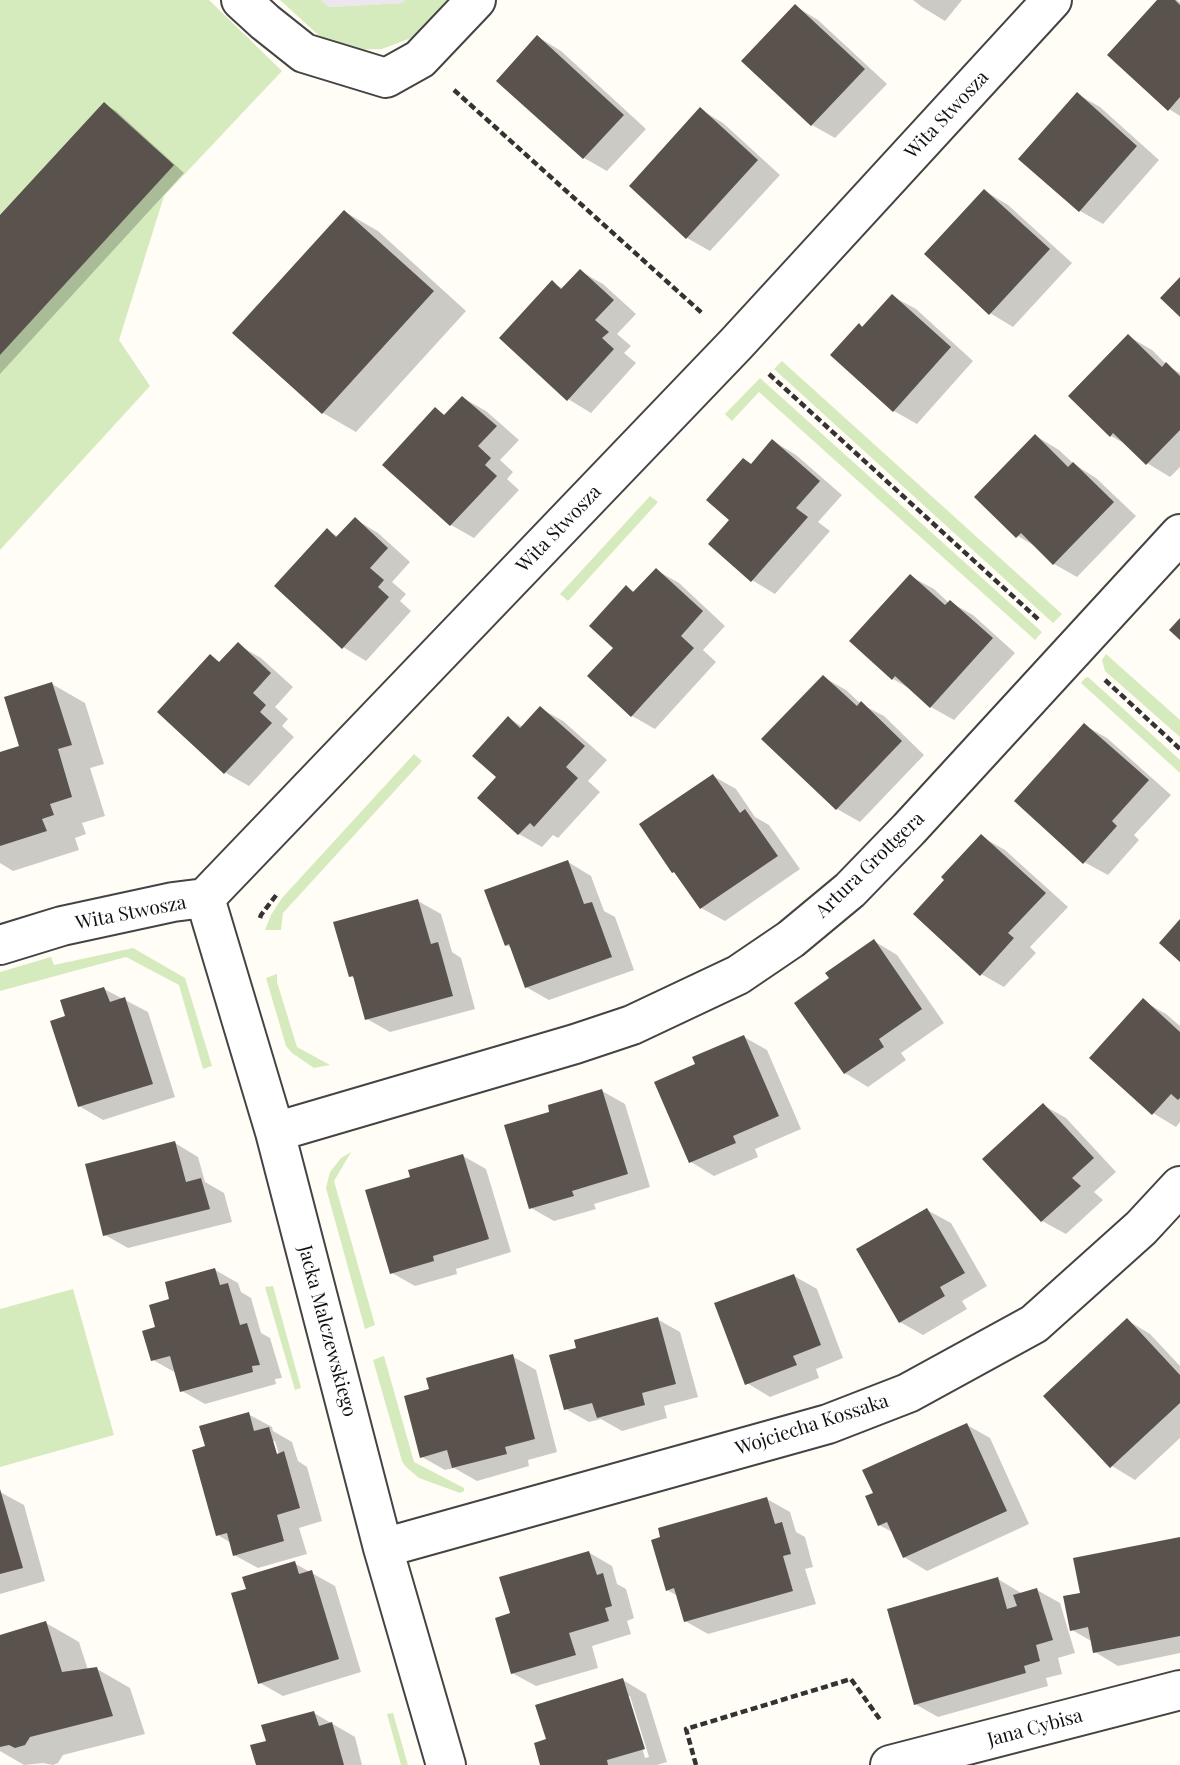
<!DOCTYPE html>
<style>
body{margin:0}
canvas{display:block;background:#fffdf5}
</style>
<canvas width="1180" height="1765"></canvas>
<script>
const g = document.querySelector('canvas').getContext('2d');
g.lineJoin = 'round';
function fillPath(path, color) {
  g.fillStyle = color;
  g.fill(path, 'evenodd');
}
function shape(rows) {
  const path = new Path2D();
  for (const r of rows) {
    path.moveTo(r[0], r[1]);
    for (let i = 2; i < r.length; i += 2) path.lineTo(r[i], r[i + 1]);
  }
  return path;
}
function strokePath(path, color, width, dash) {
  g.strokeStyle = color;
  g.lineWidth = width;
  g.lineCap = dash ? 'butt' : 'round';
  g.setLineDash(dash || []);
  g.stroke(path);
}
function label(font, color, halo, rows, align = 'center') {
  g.font = font + ' "Playfair Display",serif';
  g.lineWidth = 7;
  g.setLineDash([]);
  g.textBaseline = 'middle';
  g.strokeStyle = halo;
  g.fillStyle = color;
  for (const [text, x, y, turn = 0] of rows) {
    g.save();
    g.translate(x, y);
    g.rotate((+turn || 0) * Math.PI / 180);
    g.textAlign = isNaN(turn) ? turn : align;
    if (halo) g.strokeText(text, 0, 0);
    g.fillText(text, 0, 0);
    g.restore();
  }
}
fillPath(shape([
 [321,0,405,0,402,3,329,7]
]), '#eee6ef');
fillPath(shape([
 [0,0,209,0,282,71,164,196,119,340,150,386,0,550],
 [280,0,321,0,329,7,402,3,405,0,452,0,432,21,411,38,382,49,349,50,325,41],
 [782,361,1062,614,1053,623,774,369],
 [760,378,1042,632,1035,640,759,392,732,421,725,414],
 [650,496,658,502,568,601,560,594],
 [1106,654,1180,720,1180,737,1105,671,1102,660],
 [1088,677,1180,760,1180,773,1081,683,1085,678],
 [414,754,422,761,283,913,281,930,265,930,271,915,282,898],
 [133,948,185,978,212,1066,203,1069,179,985,126,957,0,991,0,972,51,957,54,965],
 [277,974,277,982,297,1047,330,1065,314,1068,292,1053,286,1046,266,978],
 [351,1152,334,1181,375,1325,365,1329,326,1188,330,1172,341,1158],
 [273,1286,301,1388,295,1390,265,1287],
 [73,1289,114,1435,0,1467,0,1309],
 [384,1356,414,1462,464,1488,464,1491,460,1493,419,1478,405,1466,402,1461,373,1360],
 [393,1713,408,1765,401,1765,387,1714]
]), '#d5ebbd');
fillPath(shape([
 [913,0,962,0,945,21,922,7],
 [1159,0,1177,0,1180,2,1180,116,1169,109],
 [795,6,818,20,887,84,835,138,812,125,744,61],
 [538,37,561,51,646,129,607,171,584,158,499,81],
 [1077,94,1100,107,1159,160,1103,224,1080,211,1020,159],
 [104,104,116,111,184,173,0,374,0,218],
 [700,109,723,123,780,175,710,251,687,238],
 [985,191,1008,205,1072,263,1013,327,990,313],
 [345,212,378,231,466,311,356,432,323,413],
 [580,271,603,284,636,314,617,334,631,346,624,353,636,363,591,413,568,399,552,283,564,289],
 [892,296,916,309,973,361,917,424,894,411,859,325,864,328],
 [1128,336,1152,350,1168,366,1180,373,1180,467,1170,477,1147,463,1129,446,1111,436,1070,396],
 [463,398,486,411,519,440,500,460,513,472,507,479,519,490,474,538,451,525,435,409,446,416],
 [1036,436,1059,450,1074,464,1096,478,1136,516,1077,577,1054,564,1038,548,1018,536],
 [773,441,796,455,842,495,818,522,830,531,775,594,752,580,731,520,752,465],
 [355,519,378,533,410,562,392,582,406,594,400,601,411,611,366,661,343,647,328,531,339,537],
 [656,570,679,583,725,626,703,650,716,662,655,729,632,716,615,648,626,587,636,593],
 [910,576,934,589,949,603,950,602,973,615,1015,653,954,720,931,707,912,690,893,679],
 [238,645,261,658,293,687,275,707,288,719,282,726,294,737,249,786,226,773,159,712,210,656,221,663],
 [823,677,846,690,861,704,884,716,924,755,860,822,837,809,764,739],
 [52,684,85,703,104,764,90,768,105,816,82,823,86,834,75,838,79,850,13,871,0,863,0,754,21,747],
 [540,708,563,721,607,760,588,781,600,792,558,838,553,835,542,847,519,834,498,777,508,718,523,727],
 [1084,725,1107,738,1171,795,1134,835,1139,840,1108,875,1084,862],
 [713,776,736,789,755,817,769,825,800,869,725,921,701,908,679,875,673,872],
 [982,837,1005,850,1068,907,1030,947,1036,953,1004,987,981,974],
 [568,862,591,876,604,911,615,917,634,970,549,1000,526,987,512,948,506,945],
 [418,901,441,914,452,952,461,958,475,1009,390,1032,367,1019,356,979,350,976],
 [874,941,897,955,944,1023,901,1053,906,1060,868,1087,845,1073,831,979],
 [104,989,148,1012,175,1097,103,1120,79,1106,67,1017],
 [1143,1001,1166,1014,1180,1026,1180,1122,1176,1127,1153,1113],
 [744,1037,767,1050,801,1129,755,1149,758,1157,714,1176,691,1162,657,1083,698,1065],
 [602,1091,625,1104,650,1187,594,1204,596,1209,554,1221,531,1208,551,1113],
 [1043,1105,1066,1118,1116,1172,1094,1192,1103,1200,1066,1234,1042,1221,984,1159],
 [175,1143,198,1157,205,1182,224,1193,232,1222,128,1248,105,1235],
 [463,1156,486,1169,511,1252,456,1269,457,1274,415,1286,392,1273,412,1178],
 [927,1210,951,1223,987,1286,962,1301,967,1309,923,1335,900,1322],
 [215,1270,238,1283,241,1292,251,1298,261,1333,270,1338,282,1378,275,1379,276,1384,205,1404,182,1391,176,1373,153,1360,157,1328,172,1301],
 [794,1276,817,1289,843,1358,816,1369,819,1378,770,1397,747,1383],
 [657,1319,680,1332,698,1397,664,1406,667,1418,622,1431,601,1419,589,1422,566,1409,579,1349],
 [1127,1320,1150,1334,1180,1366,1180,1438,1135,1480,1112,1466],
 [512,1356,536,1370,557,1452,528,1460,529,1466,477,1481,454,1468,445,1470,422,1457,431,1390],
 [248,1414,272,1427,273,1431,292,1442,298,1461,307,1467,322,1521,299,1528,307,1554,258,1568,234,1555,231,1543,218,1535,207,1447],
 [271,1441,275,1441,281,1461,278,1462],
 [967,1425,990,1438,1029,1524,927,1571,904,1557,894,1533,879,1525,875,1494],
 [0,1492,24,1505,45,1581,0,1594],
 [767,1499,790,1512,796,1532,805,1537,813,1567,805,1569,816,1604,708,1634,685,1621,678,1596,667,1590],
 [1180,1539,1180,1653,1118,1666,1095,1652,1093,1642,1072,1630,1082,1594],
 [588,1552,612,1566,617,1584,626,1589,634,1618,627,1621,631,1634,592,1646,598,1668,536,1686,512,1673,512,1615],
 [294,1563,335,1586,361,1672,283,1696,260,1683,248,1590],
 [998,1579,1021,1593,1037,1590,1060,1603,1075,1653,1058,1658,1062,1674,1046,1678,1048,1686,938,1717,915,1704],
 [46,1623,79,1642,88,1670,97,1669,130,1688,145,1734,63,1755,58,1763,53,1765,43,1763,24,1765,0,1751,0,1637],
 [623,1680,646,1694,667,1762,657,1765,542,1765,548,1740],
 [627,1696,630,1696,649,1757,645,1758],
 [314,1713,355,1737,362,1765,258,1765,268,1742]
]), '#0003');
fillPath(shape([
 [1157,0,1175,0,1180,5,1180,97,1168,111,1107,55],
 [795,4,865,69,811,126,741,61],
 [537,35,624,115,583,159,496,81],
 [1077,92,1137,146,1079,212,1018,159],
 [104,102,174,165,0,355,0,215],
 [700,107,758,160,686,239,629,186],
 [984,189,1050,249,989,315,924,254],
 [344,210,434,291,322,414,232,333],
 [580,269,614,300,595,320,609,332,602,338,614,349,567,401,499,338,552,280,561,289],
 [1180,277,1180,317,1160,298],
 [892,294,951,347,893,412,830,355,859,323,862,327],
 [1128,334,1162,367,1166,362,1180,376,1180,430,1146,465,1113,433,1110,437,1068,396],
 [462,396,497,426,478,446,491,458,485,465,497,476,450,526,382,465,435,407,444,415],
 [1035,434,1068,467,1073,462,1114,502,1053,565,1021,533,1016,538,974,497],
 [772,439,820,481,796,508,808,517,751,582,708,544,729,520,706,500,743,458,751,464],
 [355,517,388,548,370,568,384,580,378,587,389,597,342,649,274,586,327,528,336,537],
 [656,568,703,611,681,636,694,648,631,717,587,676,613,648,589,626,626,585,633,592],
 [910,574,945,605,950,600,993,638,930,708,895,676,892,680,849,641],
 [1180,618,1180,640,1169,630],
 [238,642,271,673,253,693,266,705,260,712,272,723,224,774,157,712,210,654,219,662],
 [823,675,857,706,861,701,902,741,836,810,761,739],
 [52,682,72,745,58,749,72,797,50,804,54,815,42,819,47,831,0,846,0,752,19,746,4,697],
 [540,706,585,746,566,767,578,778,534,827,530,823,518,835,477,798,496,777,472,756,508,716,520,728],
 [1084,723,1149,780,1112,821,1117,826,1083,864,1014,801],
 [713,774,740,813,745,809,778,856,700,909,674,872,672,873,639,824],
 [981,834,1046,893,1008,933,1014,938,980,976,913,914,944,880,941,877],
 [568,860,584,904,592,902,612,957,525,988,509,944,505,946,484,890],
 [418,899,431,944,438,942,453,996,365,1020,353,976,349,977,333,922],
 [1180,919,1180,962,1159,943],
 [874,939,922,1009,879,1039,884,1047,844,1074,794,1003,829,978,825,973],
 [104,987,110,1002,125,997,153,1084,78,1107,50,1021,65,1016,60,1000],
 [1143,998,1180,1032,1180,1098,1178,1100,1171,1094,1152,1115,1089,1058],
 [744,1035,779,1116,733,1136,736,1143,689,1163,654,1082,695,1064,692,1057],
 [602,1089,628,1174,572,1191,574,1196,529,1209,504,1125,549,1112,548,1105],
 [1043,1103,1094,1158,1072,1178,1081,1186,1041,1222,982,1159],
 [175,1141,186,1182,201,1178,210,1209,103,1236,85,1164],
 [463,1154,489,1239,433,1256,434,1261,390,1274,365,1190,410,1177,408,1170],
 [927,1208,965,1273,940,1287,945,1296,899,1323,856,1249],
 [215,1268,220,1285,228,1283,240,1325,247,1323,260,1365,252,1366,253,1372,180,1392,170,1356,151,1361,142,1331,155,1327,149,1305,169,1299,165,1282],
 [794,1274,821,1345,793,1356,797,1365,745,1385,714,1303],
 [658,1317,676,1384,642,1393,645,1405,597,1418,592,1403,564,1410,549,1355,576,1348,574,1340],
 [1127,1318,1180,1375,1180,1403,1110,1468,1043,1396],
 [513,1354,535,1439,505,1447,507,1454,452,1468,447,1450,420,1458,404,1396,429,1389,426,1378],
 [249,1412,254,1431,269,1427,277,1454,284,1451,300,1508,277,1515,284,1541,233,1556,227,1533,216,1536,192,1450,205,1446,199,1426],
 [967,1423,1007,1511,903,1558,887,1522,878,1526,865,1496,873,1493,862,1470],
 [0,1489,23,1568,0,1574],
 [767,1497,775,1524,782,1522,791,1554,783,1556,793,1591,684,1622,674,1588,666,1591,651,1540,660,1537,658,1528],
 [1180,1537,1180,1636,1093,1653,1088,1627,1070,1631,1063,1596,1080,1593,1073,1558],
 [589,1551,597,1575,603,1573,612,1606,605,1608,609,1621,569,1633,576,1655,511,1674,495,1618,510,1613,499,1577],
 [295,1561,299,1574,312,1570,339,1659,258,1684,231,1593,246,1589,242,1577],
 [998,1577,1007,1609,1017,1606,1013,1595,1037,1588,1053,1640,1036,1645,1040,1661,1024,1666,1026,1673,914,1705,887,1609],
 [46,1621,62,1672,97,1667,113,1716,30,1737,25,1745,15,1748,9,1745,0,1747,0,1635],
 [623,1678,645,1749,607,1760,608,1765,540,1765,534,1743,546,1739,535,1705],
 [314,1711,319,1726,332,1722,344,1765,256,1765,250,1745,266,1741,261,1725]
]), '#5a524d');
const street = shape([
 [241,0,265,22,304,53,386,78,420,59,476,0],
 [205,898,275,1132,383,1548,446,1765],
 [0,945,62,926,173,902,205,898,736,344,1052,0],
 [275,1132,575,1044,632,1025,738,975,791,939,850,890,909,829,1180,534],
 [383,1548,828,1424,908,1393,1034,1324,1141,1228,1180,1186],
 [890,1765,1180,1690]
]);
strokePath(street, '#444', 42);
strokePath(shape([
 [454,90,703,314],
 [769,374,1039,620],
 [1105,680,1180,749],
 [260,918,261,915,277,894],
 [696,1765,686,1729,851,1679,881,1721]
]), '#333', 4.5, [7, 3.5]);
strokePath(street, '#fff', 38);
label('19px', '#111', '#fff', [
 ["Wita Stwosza",947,115,-47],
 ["Wita Stwosza",559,529,-46],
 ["Artura Grottgera",870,865,-44],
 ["Wita Stwosza",131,913,-11],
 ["Jacka Malczewskiego",327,1331,75],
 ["Wojciecha Kossaka",812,1425,-18],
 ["Jana Cybisa",1035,1728,-15]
]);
</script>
